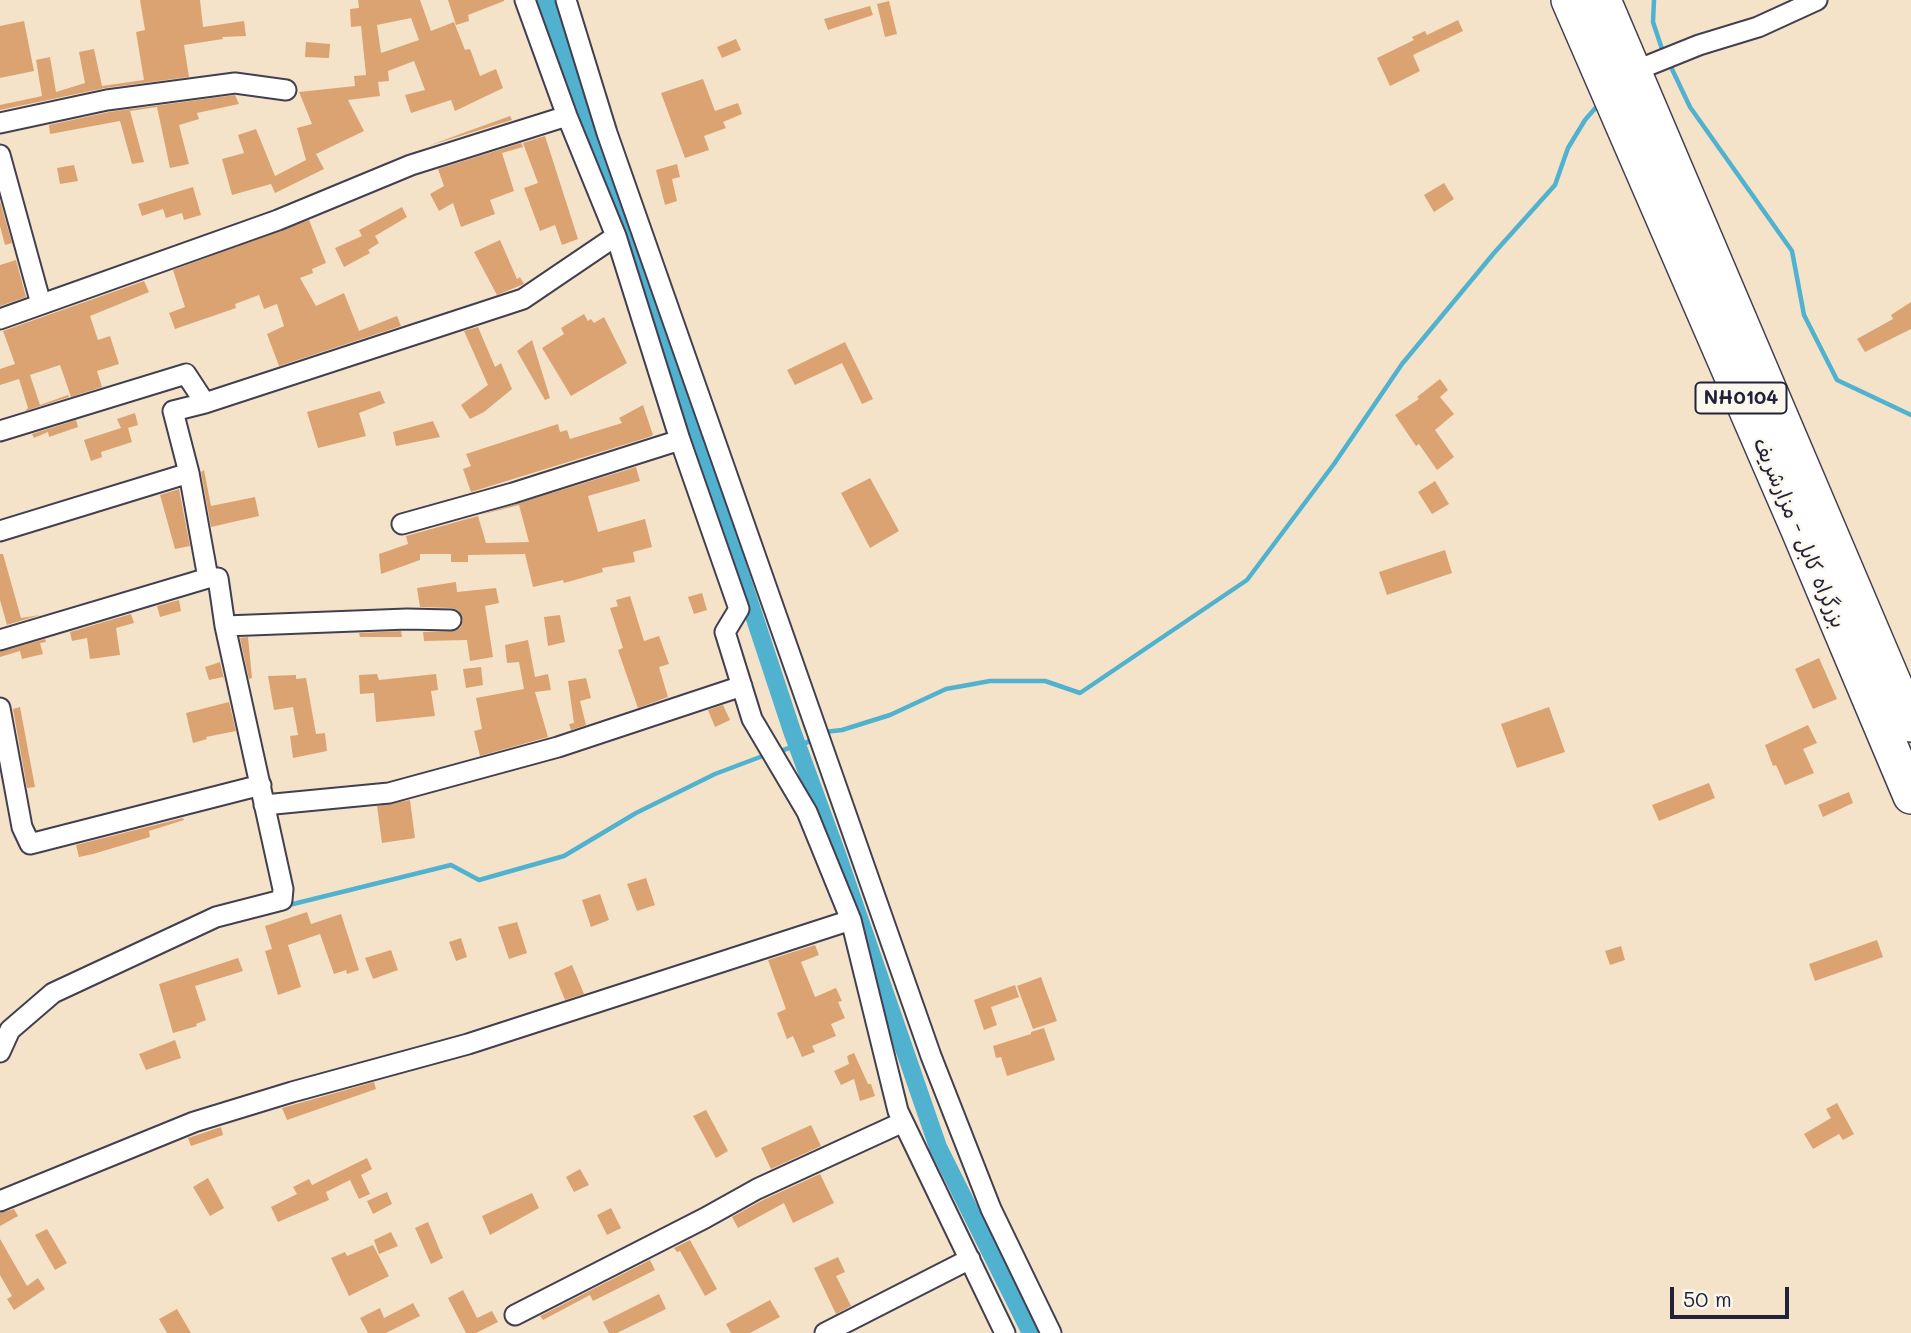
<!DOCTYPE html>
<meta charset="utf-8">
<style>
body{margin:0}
#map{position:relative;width:1911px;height:1333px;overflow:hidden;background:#f5e3c9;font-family:Mali,sans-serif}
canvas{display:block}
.scale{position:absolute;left:1670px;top:1287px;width:119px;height:32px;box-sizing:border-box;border:4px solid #22223b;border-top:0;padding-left:9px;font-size:21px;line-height:24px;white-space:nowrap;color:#22223b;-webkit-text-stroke:5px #fbf7ec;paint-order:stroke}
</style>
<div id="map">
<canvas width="1911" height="1333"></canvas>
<div class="scale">50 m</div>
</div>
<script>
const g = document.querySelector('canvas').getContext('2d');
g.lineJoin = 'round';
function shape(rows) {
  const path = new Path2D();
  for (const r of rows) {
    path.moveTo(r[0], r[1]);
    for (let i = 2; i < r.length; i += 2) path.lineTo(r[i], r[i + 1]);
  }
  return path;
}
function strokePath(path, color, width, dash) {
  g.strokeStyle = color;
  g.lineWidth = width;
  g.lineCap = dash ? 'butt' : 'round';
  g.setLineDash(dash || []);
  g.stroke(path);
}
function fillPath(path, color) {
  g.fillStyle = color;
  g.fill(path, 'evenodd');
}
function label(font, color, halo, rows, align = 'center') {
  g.font = font + ' Mali,"Playpen Sans Arabic",sans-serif';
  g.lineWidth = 5;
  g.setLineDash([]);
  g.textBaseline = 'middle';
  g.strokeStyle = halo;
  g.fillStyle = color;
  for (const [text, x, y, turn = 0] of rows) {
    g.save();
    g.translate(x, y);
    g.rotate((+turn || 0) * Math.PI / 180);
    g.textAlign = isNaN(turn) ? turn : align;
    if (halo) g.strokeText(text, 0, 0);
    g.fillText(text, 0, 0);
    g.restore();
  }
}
strokePath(shape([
 [1654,0,1653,22,1663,52],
 [1671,67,1690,107,1792,251,1804,315,1837,380,1911,415],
 [824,732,842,730,890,715,946,689,990,681,1045,681,1080,693,1247,580,1334,464,1402,364,1494,253,1555,185,1568,148,1585,120,1598,105],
 [777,752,808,742,813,736],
 [285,906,451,865,479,880,564,856,636,813,715,774,768,754]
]), '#51b2d0', 4.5);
strokePath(shape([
 [545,0,657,322,792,731,837,854,938,1147,1031,1333]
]), '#51b2d0', 18);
fillPath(shape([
 [140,0,200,0,203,27,244,21,246,36,222,37,223,39,184,45,189,77,105,88,0,110,0,105,42,96,36,60,50,57,56,92,85,83,79,52,94,49,102,86,144,80,136,32,145,30],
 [358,0,420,0,431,31,454,22,465,50,470,49,480,76,496,69,503,88,455,111,451,100,411,113,405,95,425,90,414,61,388,71,389,81,378,82,380,96,348,100,364,131,316,154,324,169,275,193,271,184,232,195,222,159,244,153,238,135,256,129,275,176,306,160,297,128,312,124,299,92,355,86,354,76,366,75,361,26,351,27,350,9,359,8],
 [411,18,419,40,381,53,377,25],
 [448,0,504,0,504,1,468,15,469,21,456,25],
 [889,1,897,34,885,37,877,4],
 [870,6,873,15,828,30,824,19],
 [1458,20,1463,31,1413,55,1420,71,1390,86,1377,58,1414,40,1412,37,1425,31,1427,35],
 [24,21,34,71,0,78,0,26],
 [736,39,741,50,722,58,717,47],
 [306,42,330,44,329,58,305,57],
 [703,79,715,111,738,103,742,114,723,122,726,128,704,136,709,150,685,158,661,93],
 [235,95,239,104,197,113,199,119,179,125,189,164,170,168,157,107,130,111,144,162,132,164,120,121,50,134,49,125,109,112],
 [510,116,512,120,428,146,463,133],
 [545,136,578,239,562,245,555,225,540,231,524,188,538,183,523,143],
 [521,143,523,147,502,153,514,191,490,200,495,214,461,227,453,203,439,211,430,194,444,186,438,169],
 [677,164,680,177,672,179,677,201,665,205,656,170],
 [74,165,78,181,60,184,57,168],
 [1444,183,1454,199,1434,212,1424,195],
 [193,187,201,215,184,220,182,213,166,218,163,209,142,216,138,204],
 [0,201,12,243,5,245,0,226],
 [402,207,407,217,375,236,379,243,368,250,370,253,344,267,335,248,362,236,359,230],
 [309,220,326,263,312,269,313,273,300,278,316,306,344,293,359,331,397,316,401,326,279,366,267,334,284,326,277,304,264,309,259,295,235,304,236,308,175,329,169,313,185,307,173,270],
 [500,240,517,279,520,277,524,284,497,295,474,252],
 [16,260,26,297,0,306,0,265],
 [144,281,149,292,90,316,98,340,110,336,119,364,97,371,102,387,71,397,60,365,30,375,40,405,68,395,69,397,25,411,28,408,19,379,0,385,0,369,15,364,3,331],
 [1911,302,1911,329,1865,352,1857,339,1893,319,1891,315],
 [584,314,588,321,591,319,594,323,604,317,627,363,571,396,542,348,564,334,561,328],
 [478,327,495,367,501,363,512,389,484,412,470,419,461,405,488,385,464,331],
 [532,340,550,398,545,400,517,351],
 [845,342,873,399,862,404,842,363,795,385,787,370],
 [1440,379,1448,390,1440,397,1454,414,1435,430,1454,457,1437,470,1419,444,1416,446,1395,415,1419,399,1417,397],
 [380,391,385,403,359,413,366,436,318,448,307,412],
 [643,405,653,435,649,437,471,492,463,469,471,466,466,454,558,424,560,432,567,430,570,439,622,423,619,418],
 [135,413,138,425,128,428,132,442,101,452,102,457,91,461,84,440,121,428,117,419],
 [76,420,78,427,49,437,48,432,34,438,32,434],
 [433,421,440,437,396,446,393,432],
 [636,467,640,481,588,496,598,532,645,519,652,547,633,552,635,562,602,568,603,572,564,583,563,580,533,587,525,554,468,555,468,562,451,562,451,554,420,554,420,560,381,574,379,554,408,544,406,536,478,516,486,543,529,542,519,505,480,515],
 [204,470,211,506,255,497,259,516,211,527,201,472],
 [870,478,899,531,870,548,841,493],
 [1435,481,1449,504,1432,514,1418,492],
 [179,489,190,546,175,549,160,495],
 [1445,550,1452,573,1387,595,1379,572],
 [0,554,3,554,21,618,40,615,0,627,7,625,0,600],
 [456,582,457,592,496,588,499,603,485,606,493,657,470,661,467,640,424,641,423,632,456,631,461,627,463,620,458,610,452,608,420,607,417,588],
 [702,593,707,610,694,614,688,597],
 [630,596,644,641,659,636,669,664,659,667,668,697,638,708,618,650,623,648,610,608,618,606,616,600],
 [179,600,181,611,160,617,157,606],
 [131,614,134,623,116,628,120,655,90,659,87,638,72,641,70,632],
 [560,615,565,642,548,646,544,617],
 [401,631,402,637,360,637,359,633],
 [248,637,252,678,249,679,240,638],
 [45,639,46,642,40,643,43,654,22,659,20,651,0,657,0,652],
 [528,640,535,677,548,674,551,690,535,692,548,737,480,756,474,731,482,729,476,698,524,689,519,662,507,663,505,645],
 [1819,658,1837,699,1813,709,1795,669],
 [220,662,225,683,223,677,209,680,205,667],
 [481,667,483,685,466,688,463,669],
 [377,674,379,680,436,674,438,690,431,691,435,716,376,722,374,693,360,694,359,675],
 [296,675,296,679,306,678,316,734,325,733,327,751,293,758,290,736,298,735,293,707,274,710,268,676],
 [586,678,591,698,580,701,586,725,571,730,569,724,574,723,568,681],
 [229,702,236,731,206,737,207,739,193,743,186,713],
 [723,705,730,720,715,727,708,710],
 [20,707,35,787,27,788,13,709],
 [1549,707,1565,752,1517,768,1501,724],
 [1808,725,1817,743,1803,749,1814,773,1785,785,1776,765,1773,766,1765,745],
 [1709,783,1715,798,1659,821,1652,805],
 [1849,792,1853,803,1823,817,1818,805],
 [410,800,415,838,382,843,377,806],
 [183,818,184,820,149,831,150,837,93,854,79,857,76,845],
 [646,878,655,905,637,911,627,884],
 [600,894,609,920,591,927,582,900],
 [307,912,311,924,341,914,359,970,347,974,346,970,334,974,320,934,288,945,301,987,278,995,265,951,272,949,265,926],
 [517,922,527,953,509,959,498,927],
 [461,938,467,957,456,961,449,942],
 [1877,940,1883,957,1815,981,1809,964],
 [815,945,819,955,801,962,815,997,836,988,842,1001,838,1002,845,1018,831,1024,836,1036,812,1046,815,1052,802,1057,793,1036,787,1039,777,1013,786,1009,768,960],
 [1621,946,1625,960,1610,965,1605,951],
 [391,950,398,970,373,979,365,958],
 [238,958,243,971,195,986,206,1020,196,1024,197,1026,173,1033,159,984],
 [572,965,584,994,565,1000,554,973],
 [1041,977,1057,1021,1033,1029,1017,986],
 [1015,985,1019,997,991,1007,997,1025,984,1030,974,1000],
 [1044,1028,1055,1060,1007,1076,1001,1057,996,1058,993,1046,1031,1034,1031,1032],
 [175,1040,181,1058,146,1070,139,1054],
 [854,1053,868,1084,871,1084,875,1096,860,1101,854,1079,841,1085,834,1071,849,1064,847,1056],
 [374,1082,376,1089,287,1120,282,1108],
 [1837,1103,1854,1134,1843,1140,1839,1134,1813,1149,1804,1134,1831,1118,1826,1109],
 [706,1110,728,1151,716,1158,693,1116],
 [811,1125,821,1146,771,1169,761,1148],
 [221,1127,223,1135,191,1146,188,1138],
 [367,1158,372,1169,361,1175,370,1194,359,1199,350,1180,326,1192,329,1200,278,1222,271,1207,297,1194,293,1187,309,1179,312,1185],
 [580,1169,589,1185,574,1192,566,1177],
 [820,1174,834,1203,793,1223,784,1203,738,1228,732,1217,763,1200],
 [208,1178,224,1208,210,1216,193,1187],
 [387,1192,392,1204,373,1214,367,1201],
 [532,1193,539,1208,490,1235,482,1216],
 [611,1208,621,1228,607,1235,597,1215],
 [14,1209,18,1216,0,1226,0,1213],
 [428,1222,443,1258,431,1264,415,1228],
 [47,1229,67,1263,55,1270,35,1235],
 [391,1232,398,1246,379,1254,374,1240],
 [0,1239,27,1286,38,1278,45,1289,14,1310,7,1299,12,1296,0,1275],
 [690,1240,717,1289,705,1296,680,1251,677,1252,674,1248],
 [373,1245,389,1276,349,1296,331,1258,345,1252,347,1256],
 [838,1257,845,1272,836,1276,851,1306,836,1314,814,1268],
 [650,1260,655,1270,593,1301,590,1295,543,1320,540,1316],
 [463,1290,477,1318,492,1311,498,1322,476,1333,466,1333,448,1298],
 [659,1294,666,1309,617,1333,609,1333,603,1322],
 [770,1300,780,1317,750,1333,731,1333,726,1324],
 [413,1303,420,1316,386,1333,368,1333,360,1318,380,1308,384,1318],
 [177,1309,191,1333,167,1333,159,1319]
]), '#dba372');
const street = shape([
 [525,0,567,116,616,236,680,440,739,609,725,632,752,719,807,812,851,920,898,1111,1005,1333],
 [566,0,607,133,931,1056,991,1209,1051,1333],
 [1627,74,1699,45,1758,27,1817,0],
 [0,123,107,100,235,83,286,90],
 [0,155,41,304],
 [0,319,278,220,411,165,567,116],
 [0,431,186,374,205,403],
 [402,524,513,493,680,440],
 [0,531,189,473],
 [225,626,407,619,451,620],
 [0,640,208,578],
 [0,708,22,827,30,844,261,785],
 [264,805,389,793,558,747,742,686],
 [0,1052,10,1030,53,993,216,917,282,900,283,889,225,626,218,578,208,578,189,473,173,411,205,403,523,299,616,236],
 [0,1201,194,1122,292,1092,468,1044,851,920],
 [515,1315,705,1218,757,1189,903,1122],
 [825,1333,970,1259]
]);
const highway = shape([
 [1569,0,1798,528,1911,796],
 [1603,0,1911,724]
]);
strokePath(street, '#423f50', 23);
strokePath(highway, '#423f50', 38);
strokePath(street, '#fff', 19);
strokePath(highway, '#fff', 35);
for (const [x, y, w] of [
 [1741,398,91]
]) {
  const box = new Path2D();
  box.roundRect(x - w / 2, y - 15.5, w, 31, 5);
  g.fillStyle = '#fbf7ec';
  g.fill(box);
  strokePath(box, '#22223b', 2);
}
label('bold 19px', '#22223b', null, [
 ["NH0104",1741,398]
]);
label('21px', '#22223b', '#fbf7ec', [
 ["بزرگراه کابل - مزارشریف",1799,533,67]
]);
</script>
